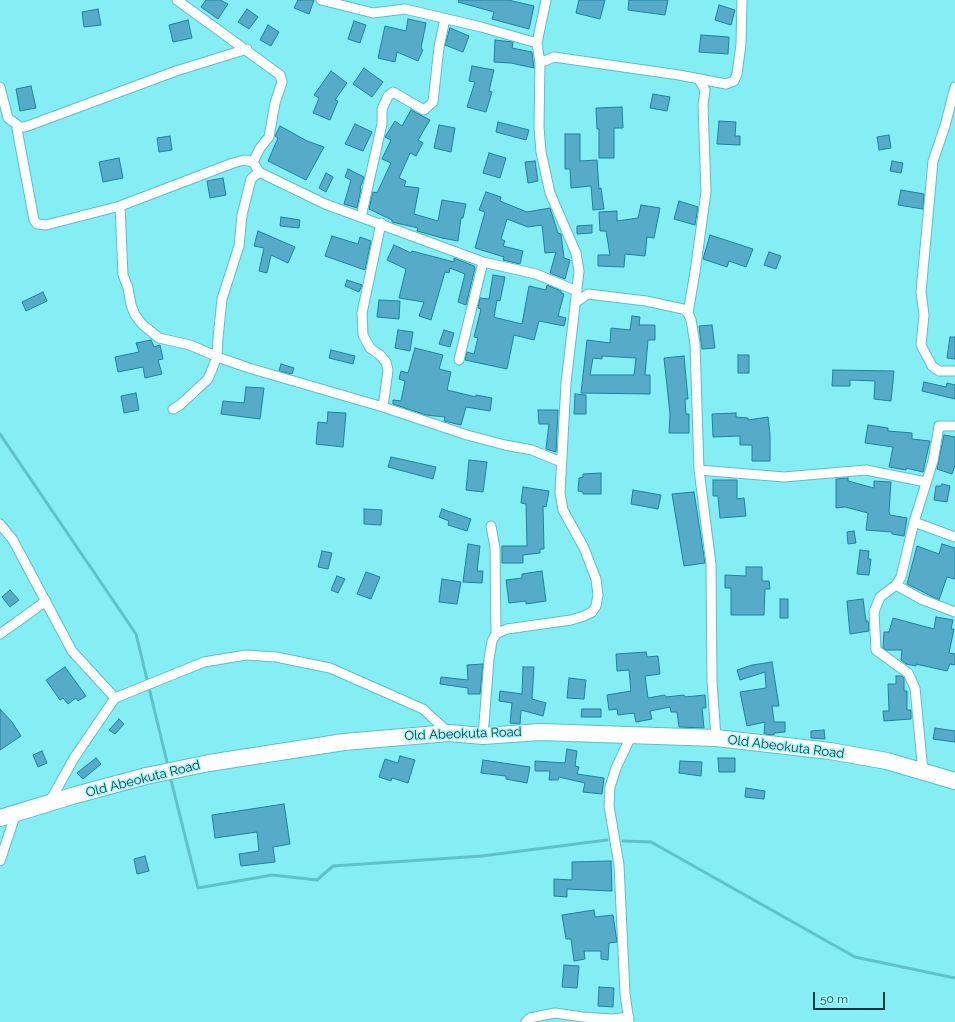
<!DOCTYPE html>
<style>
body{margin:0}
#map{position:relative;width:955px;height:1022px;overflow:hidden;background:#85edf4;font-family:Raleway,sans-serif}
canvas{display:block}
.scale{position:absolute;left:813px;top:992px;width:72px;height:18px;box-sizing:border-box;border:2px solid #08383b;border-top:0;padding-left:5px;font-size:12px;line-height:14px;white-space:nowrap;color:#08383b;-webkit-text-stroke:3px #a7f6fc;paint-order:stroke}
</style>
<div id="map">
<canvas width="955" height="1022"></canvas>
<div class="scale">50 m</div>
</div>
<script>
const g = document.querySelector('canvas').getContext('2d');
g.lineJoin = 'round';
function shape(rows) {
  const path = new Path2D();
  for (const r of rows) {
    path.moveTo(r[0], r[1]);
    for (let i = 2; i < r.length; i += 2) path.lineTo(r[i], r[i + 1]);
  }
  return path;
}
function strokePath(path, color, width, dash) {
  g.strokeStyle = color;
  g.lineWidth = width;
  g.lineCap = dash ? 'butt' : 'round';
  g.setLineDash(dash || []);
  g.stroke(path);
}
function fillPath(path, color) {
  g.fillStyle = color;
  g.fill(path, 'evenodd');
}
function label(font, color, halo, rows, align = 'center') {
  g.font = font + ' Raleway,sans-serif';
  g.lineWidth = 3;
  g.setLineDash([]);
  g.textBaseline = 'middle';
  g.strokeStyle = halo;
  g.fillStyle = color;
  for (const [text, x, y, turn = 0] of rows) {
    g.save();
    g.translate(x, y);
    g.rotate((+turn || 0) * Math.PI / 180);
    g.textAlign = isNaN(turn) ? turn : align;
    if (halo) g.strokeText(text, 0, 0);
    g.fillText(text, 0, 0);
    g.restore();
  }
}
strokePath(shape([
 [0,434,136,634,167,762],
 [171,780,198,888,272,875,317,880,333,866,482,856,607,840],
 [623,841,651,842,855,957,955,978]
]), '#60c2c9', 3);
const building = shape([
 [206,0,220,0,228,4,218,19,201,7,206,0],
 [298,0,314,0,309,14,294,8,298,0],
 [459,0,508,0,534,6,529,29,492,19,494,12,458,2,459,0],
 [579,0,605,0,600,19,576,13,579,0],
 [629,0,668,0,665,15,628,10,629,0],
 [719,5,735,10,731,25,715,20,719,5],
 [98,9,101,25,84,27,82,12,98,9],
 [247,9,258,17,249,29,238,22,247,9],
 [408,19,426,23,421,48,423,50,418,61,397,52,395,62,378,58,385,26,406,31,408,19],
 [188,20,192,38,173,42,169,25,188,20],
 [354,21,366,25,360,43,348,39,354,21],
 [268,25,279,32,271,46,260,40,268,25],
 [450,28,469,36,463,52,445,45,450,28],
 [701,35,729,37,728,54,699,52,701,35],
 [495,40,513,42,512,48,532,52,534,68,511,63,494,62,495,40],
 [472,66,494,70,489,91,492,92,486,112,467,107,475,82,469,81,472,66],
 [364,68,383,82,372,97,353,84,364,68],
 [331,71,347,83,335,100,338,101,330,120,313,113,319,98,314,95,331,71],
 [31,86,36,108,20,111,16,89,31,86],
 [653,94,670,97,667,111,650,108,653,94],
 [622,107,623,128,614,128,614,158,599,158,599,129,597,129,596,108,622,107],
 [411,110,430,120,418,140,423,143,416,156,410,153,399,178,406,181,404,186,419,188,414,214,438,221,442,200,466,204,463,218,461,218,458,241,442,238,417,231,418,228,392,222,392,220,369,209,373,192,377,193,391,163,382,159,391,140,385,137,395,121,402,126,411,110],
 [719,121,736,122,735,136,740,136,740,145,717,144,719,121],
 [498,122,529,130,526,140,496,132,498,122],
 [355,124,372,132,363,151,345,144,355,124],
 [439,125,455,128,451,152,434,148,439,125],
 [280,126,307,141,324,147,306,180,268,161,278,138,275,136,280,126],
 [565,134,580,134,580,161,597,160,599,189,601,188,604,209,593,210,591,186,571,188,570,169,565,169,565,134],
 [889,135,891,148,879,150,877,137,889,135],
 [170,136,172,150,159,152,157,138,170,136],
 [489,153,506,158,500,178,483,173,489,153],
 [119,158,123,178,103,182,99,162,119,158],
 [535,161,538,181,528,183,525,162,535,161],
 [892,161,903,163,901,173,890,171,892,161],
 [348,169,364,177,360,188,361,189,357,208,344,204,351,180,345,177,348,169],
 [326,173,333,177,326,192,319,188,326,173],
 [223,178,226,195,210,198,207,181,223,178],
 [901,190,924,194,923,209,898,205,901,190],
 [486,192,501,197,500,201,527,212,550,208,558,233,561,234,564,258,570,260,565,279,550,273,556,252,545,253,542,225,528,227,507,219,501,239,505,241,503,246,523,251,520,264,503,260,504,257,475,248,485,212,479,210,486,192],
 [679,201,698,207,695,225,674,219,679,201],
 [641,205,660,208,654,238,647,237,645,256,625,254,624,267,598,266,598,255,610,255,606,231,600,231,599,212,617,211,617,221,638,218,641,205],
 [281,217,300,220,299,228,280,226,281,217],
 [592,225,592,233,577,234,577,226,592,225],
 [258,231,295,247,288,263,271,255,267,273,259,271,264,248,254,246,258,231],
 [710,235,753,249,746,267,729,261,727,267,703,259,710,235],
 [332,236,358,244,360,237,371,241,365,270,325,256,332,236],
 [394,245,411,253,412,251,454,262,454,258,474,266,475,268,466,305,458,302,465,274,450,268,449,273,445,272,431,320,419,316,424,302,399,298,406,269,387,260,394,245],
 [769,252,781,256,776,269,764,265,769,252],
 [493,275,505,277,500,301,497,300,494,317,497,318,522,324,529,286,546,290,547,285,561,291,561,293,564,294,558,316,566,318,564,326,539,321,534,340,514,335,507,369,465,360,467,352,474,354,478,338,474,337,481,309,478,308,480,298,489,299,493,275],
 [347,280,362,285,359,292,345,286,347,280],
 [43,292,47,301,26,311,22,302,43,292],
 [379,300,400,301,399,319,377,317,379,300],
 [632,316,640,317,639,325,655,325,655,340,648,340,645,375,650,375,650,394,581,393,587,340,610,343,611,328,630,330,632,316],
 [602,356,636,358,634,375,590,375,593,358,602,359,602,356],
 [712,325,715,348,702,349,699,326,712,325],
 [398,330,413,332,410,351,395,348,398,330],
 [444,330,454,333,450,347,439,344,444,330],
 [950,337,955,337,955,359,947,358,950,337],
 [151,340,154,347,160,345,163,359,158,360,162,374,145,378,143,367,118,372,115,357,139,352,136,343,151,340],
 [415,348,443,355,439,369,451,372,447,390,476,397,476,395,492,398,490,411,466,407,461,425,444,421,445,417,426,415,393,404,393,400,401,401,405,381,399,379,401,371,408,373,415,348],
 [331,350,355,356,353,364,329,358,331,350],
 [738,355,749,355,749,373,738,373,738,355],
 [684,356,688,399,685,399,686,414,689,414,689,433,669,433,670,414,664,358,684,356],
 [281,364,294,368,292,374,279,371,281,364],
 [833,370,894,371,891,401,874,399,875,381,850,380,850,386,832,386,833,370],
 [924,382,946,387,947,383,955,385,955,399,922,391,924,382],
 [246,387,264,388,260,419,221,414,223,401,244,403,246,387],
 [136,393,139,410,124,413,121,396,136,393],
 [575,394,586,395,586,414,574,414,575,394],
 [538,410,558,410,556,452,546,449,549,424,539,424,538,410],
 [328,412,346,413,343,447,316,444,318,422,327,423,328,412],
 [736,413,736,417,748,418,748,420,768,417,770,434,770,461,752,461,752,445,740,445,740,436,713,437,712,414,736,413],
 [868,425,888,428,888,431,912,433,912,439,930,441,923,472,906,468,906,470,889,467,893,447,865,443,868,425],
 [944,435,955,437,955,465,952,474,937,469,944,435],
 [391,457,436,467,433,479,388,467,391,457],
 [469,460,487,462,483,492,466,490,469,460],
 [601,473,601,494,583,494,583,492,578,491,579,478,583,477,583,474,601,473],
 [848,478,848,481,874,488,874,481,891,482,889,512,890,515,907,518,904,536,892,534,892,532,866,530,868,513,845,507,836,508,836,479,848,478],
 [713,480,737,480,737,499,744,498,746,516,720,518,718,496,713,496,713,480],
 [942,484,950,486,947,502,934,500,936,486,941,486,942,484],
 [523,487,549,491,546,507,543,506,544,549,540,549,540,553,523,555,523,563,502,563,502,546,527,546,526,504,521,503,523,487],
 [633,490,661,495,658,509,631,504,633,490],
 [694,492,705,563,684,566,672,494,694,492],
 [364,509,382,510,381,525,364,524,364,509],
 [442,509,471,519,467,531,448,525,449,521,439,517,442,509],
 [854,531,856,543,848,544,847,532,854,531],
 [468,544,480,546,477,571,483,571,482,583,463,582,468,544],
 [942,544,955,548,955,579,947,577,939,600,907,584,917,546,939,554,942,544],
 [860,550,869,551,868,559,871,559,869,575,857,574,860,550],
 [322,551,332,553,328,569,318,567,322,551],
 [746,567,762,567,762,581,769,581,770,589,765,589,764,615,731,615,731,588,725,588,725,575,746,576,746,567],
 [542,571,546,601,526,604,526,601,509,603,506,580,522,578,522,574,542,571],
 [366,572,380,577,371,599,357,594,366,572],
 [337,576,345,579,338,593,331,590,337,576],
 [442,579,461,582,457,604,439,602,442,579],
 [10,590,19,600,10,607,2,597,10,590],
 [780,599,788,599,788,618,780,618,780,599],
 [863,599,866,621,868,621,869,631,850,634,847,601,863,599],
 [936,617,953,620,951,629,954,629,949,653,955,654,955,665,950,664,947,671,916,664,916,666,906,664,901,660,902,650,886,650,883,648,884,632,889,632,893,618,934,629,936,617],
 [646,652,647,657,658,656,660,674,645,676,648,698,665,695,666,697,684,695,685,697,705,695,706,708,702,708,704,728,679,727,677,712,671,712,670,707,650,711,652,719,636,722,634,713,618,715,617,709,609,710,607,695,631,691,629,670,617,671,616,654,646,652],
 [772,662,779,706,772,706,774,722,785,722,785,732,774,733,774,735,764,734,765,722,747,726,740,692,766,688,765,672,740,680,737,670,752,665,772,662],
 [483,664,480,694,468,694,468,688,440,684,441,677,468,680,467,665,483,664],
 [65,667,86,696,78,701,76,698,68,704,63,698,60,700,46,680,65,667],
 [523,667,534,667,532,699,546,703,543,716,521,710,520,724,510,723,512,703,499,701,500,691,522,694,523,667],
 [896,676,902,676,904,678,904,691,907,691,907,710,911,710,911,719,884,721,883,711,889,711,888,684,896,684,896,676],
 [569,678,586,680,584,699,567,698,569,678],
 [0,709,12,722,21,736,0,750,0,709],
 [582,709,601,709,601,717,581,717,582,709],
 [119,719,124,724,115,734,109,730,119,719],
 [935,728,955,731,955,742,933,739,935,728],
 [824,730,825,739,811,738,811,731,824,730],
 [567,749,577,751,575,766,579,767,577,774,604,778,602,794,583,792,585,783,559,777,558,780,549,780,550,771,535,771,535,761,565,763,567,749],
 [42,751,47,763,38,767,33,755,42,751],
 [400,756,415,760,408,783,392,778,391,781,379,777,385,759,398,763,400,756],
 [96,758,101,764,83,779,77,773,96,758],
 [718,758,735,758,735,772,719,772,718,758],
 [483,760,530,767,527,783,506,779,506,776,481,773,483,760],
 [680,761,702,762,701,776,679,773,680,761],
 [746,788,765,791,764,799,745,797,746,788],
 [284,804,290,844,273,847,275,862,241,866,239,854,259,851,257,832,215,838,212,815,284,804],
 [145,856,149,871,137,874,134,859,145,856],
 [611,861,612,891,567,889,567,897,554,896,554,879,572,880,572,862,611,861],
 [594,910,595,917,613,915,617,942,609,943,608,960,601,959,601,951,584,951,585,959,574,961,571,939,566,939,562,915,594,910],
 [564,965,579,966,577,988,562,987,564,965],
 [599,987,614,988,613,1007,598,1006,599,987]
]);
fillPath(building, '#56acc8');
strokePath(building, '#1a829e', 1);
const street = shape([
 [177,0,280,75,282,82,275,103,269,137,260,148,253,162],
 [321,0,373,13,405,9,481,27,537,43],
 [540,63,554,57,679,75,726,84,734,81,737,74,741,44,742,0],
 [0,87,8,118,20,127,25,127,176,71,247,49],
 [955,87,945,126,933,161,921,292,924,315,921,345,932,366,939,371,955,371],
 [20,127,17,129,34,220,37,224,46,225,120,206,233,163,244,160,253,162,259,172,325,204,483,262,536,274,577,291],
 [120,206,123,275,128,288,131,305,135,315,143,325,159,338,190,345,220,358,249,368,383,407,467,435,505,445,532,450,561,462],
 [361,217,382,124,382,109,388,96,393,92,424,110,433,102,439,47,445,19],
 [381,223,362,313,363,335,370,348,380,355,386,362,388,370,383,407],
 [576,302,588,294,646,301,683,309,688,313,691,320,695,344,699,470,711,564,712,680,716,738],
 [688,313,695,272,706,192,703,105,705,90,699,80],
 [459,360,483,262],
 [173,409,180,405,208,379,217,357,218,338,222,299,239,246,242,215,251,179,259,172],
 [955,426,939,426,933,461,914,522,901,577,896,585,921,599,955,612],
 [699,470,784,477,866,470,926,482],
 [914,522,955,537],
 [0,524,13,540,72,651,115,698],
 [491,526,495,548,496,634],
 [896,585,880,597,874,612,876,650,908,673,915,688,923,772],
 [0,634,46,601],
 [483,736,489,659,492,641,496,634,507,629,571,620,584,616,592,612,596,606,598,595,596,579,584,548,563,510,560,493,566,383,579,271,576,253,550,193,541,152,539,127,540,63,537,43,546,0],
 [49,803,74,758,115,698,204,662,246,655,276,657,330,668,423,709,449,733],
 [0,861,16,813],
 [526,1022,530,1018,555,1013,583,1017,612,1019,629,1017],
 [629,1022,625,994,619,865,609,806,610,787,616,768,632,734]
]);
const highway = shape([
 [0,818,72,796,146,776,209,763,344,742,449,733,483,736,540,732,716,738,830,751,887,761,955,781]
]);
strokePath(street, '#58c1c9', 11);
strokePath(highway, '#58c1c9', 18);
strokePath(street, '#fff', 9);
strokePath(highway, '#fff', 16);
label('13px', '#08383b', '#a7f6fc', [
 ["Old Abeokuta Road",463,734,-2],
 ["Old Abeokuta Road",786,747,7],
 ["Old Abeokuta Road",143,779,-14]
]);
</script>
